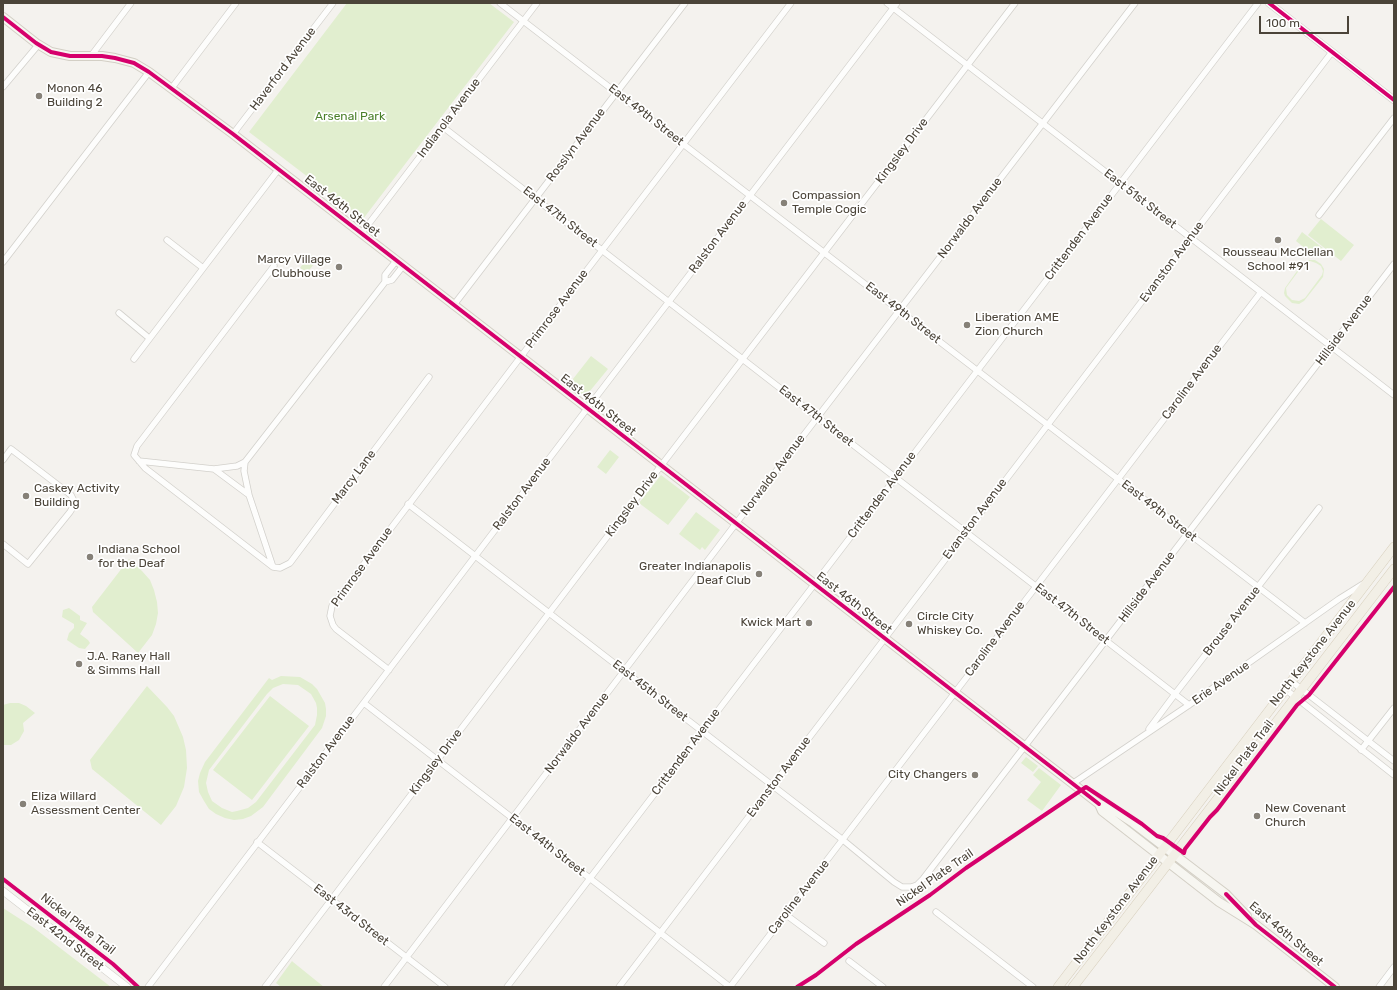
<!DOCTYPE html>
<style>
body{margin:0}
#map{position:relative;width:1397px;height:990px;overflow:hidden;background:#f4f2ee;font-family:Rubik,sans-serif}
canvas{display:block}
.frame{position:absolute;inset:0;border:4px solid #4b4439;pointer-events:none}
.scale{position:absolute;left:1259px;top:16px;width:90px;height:18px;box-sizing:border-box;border:2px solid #4b4439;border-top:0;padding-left:5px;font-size:12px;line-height:14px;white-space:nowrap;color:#4b4439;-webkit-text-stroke:3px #fff;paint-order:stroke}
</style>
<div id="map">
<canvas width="1397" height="990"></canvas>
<div class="frame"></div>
<div class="scale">100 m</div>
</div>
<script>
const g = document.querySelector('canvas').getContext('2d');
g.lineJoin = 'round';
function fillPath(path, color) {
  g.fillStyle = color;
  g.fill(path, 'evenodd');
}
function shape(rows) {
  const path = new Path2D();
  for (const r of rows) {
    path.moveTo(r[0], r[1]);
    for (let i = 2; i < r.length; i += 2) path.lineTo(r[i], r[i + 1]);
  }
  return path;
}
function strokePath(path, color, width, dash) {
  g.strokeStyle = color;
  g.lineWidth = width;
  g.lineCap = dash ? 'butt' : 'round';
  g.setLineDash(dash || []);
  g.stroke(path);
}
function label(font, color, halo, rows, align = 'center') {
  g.font = font + ' Rubik,sans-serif';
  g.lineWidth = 3.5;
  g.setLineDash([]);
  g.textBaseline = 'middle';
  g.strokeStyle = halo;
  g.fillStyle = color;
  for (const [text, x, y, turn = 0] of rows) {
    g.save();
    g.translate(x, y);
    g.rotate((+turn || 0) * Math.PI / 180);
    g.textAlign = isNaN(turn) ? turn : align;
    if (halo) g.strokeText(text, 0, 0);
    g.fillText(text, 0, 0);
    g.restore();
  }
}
fillPath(shape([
 [347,3,489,3,514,22,363,219,249,132],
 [1321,219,1354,245,1341,261,1308,235],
 [1302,232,1324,249,1317,258,1296,241],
 [310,254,317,260,307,273,300,268],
 [1308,260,1315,260,1321,264,1324,269,1323,277,1304,301,1299,304,1292,303,1285,296,1284,293,1285,288,1302,264],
 [1310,261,1316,263,1321,266,1323,271,1322,275,1305,298,1299,301,1292,300,1287,295,1286,288,1303,265],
 [591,356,608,369,585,397,569,384],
 [610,450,619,457,606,474,597,467],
 [661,475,690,497,668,525,639,503],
 [696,512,720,530,705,550,702,547,700,550,679,534],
 [129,559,142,571,150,580,154,590,157,602,158,613,156,624,152,635,138,653,93,612,92,607],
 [69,608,80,616,80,620,87,623,80,634,88,640,90,643,85,649,79,648,67,640,69,633,74,628,74,624,62,617,63,610],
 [281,676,300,677,312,684,317,689,325,703,326,709,326,716,322,728,263,807,251,816,243,819,234,820,225,818,216,814,209,809,204,801,199,792,198,781,200,773,205,762,269,678,272,680],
 [283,684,298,685,311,694,316,703,317,708,317,715,315,725,256,802,248,808,237,811,232,812,222,808,212,801,208,792,206,783,209,770,267,694,273,688],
 [147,686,167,707,174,716,183,737,186,750,187,768,184,787,176,806,161,825,92,769,90,760],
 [270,696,309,726,252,800,213,770],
 [10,703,19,703,26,706,35,713,23,723,24,731,19,740,11,745,3,745,3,705],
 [1026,757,1038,766,1033,772,1021,763],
 [1039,768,1061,785,1042,811,1027,800,1041,782,1033,775],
 [3,908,34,928,111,987,3,987],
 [292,961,293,962,324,987,281,987,276,983]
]), '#e1eecf');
const minor = shape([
 [500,3,1305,623],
 [887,3,1394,395],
 [91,56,131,3],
 [3,87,39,44],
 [171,89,236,3],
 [443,127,1189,705],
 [233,134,333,3],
 [1319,215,1394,118],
 [361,234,537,3],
 [167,240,203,268],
 [396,261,385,275,385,282,392,280,403,266],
 [3,262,149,72],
 [274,266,137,446,134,455,145,468,273,567,280,568,290,563,429,377],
 [453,306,685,3],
 [119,313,149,338],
 [134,359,278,170],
 [3,460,11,449,71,495,73,499,73,507,70,512,28,564,3,544],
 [139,461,214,469],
 [245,462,385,282],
 [245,462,244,471,249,495,214,469,237,466,245,462],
 [249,495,273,567],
 [408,504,843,840,894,882,902,887,911,887,917,885,923,879,1394,264],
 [389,670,336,629,333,625,330,616,332,606,516,363,791,3],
 [1291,681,1394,761],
 [1285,689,1394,775],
 [364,703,730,987],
 [1149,729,1175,694,1319,508],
 [1361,750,1394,708],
 [1072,784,1189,705,1339,599,1363,584],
 [257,842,445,987],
 [936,912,1033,987],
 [785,914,824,943],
 [849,961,883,987],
 [148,987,583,414,897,3],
 [265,987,657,471,1015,3],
 [384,987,731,530,1135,3],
 [507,987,1258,3],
 [619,987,1332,52],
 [730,987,1261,292],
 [1379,987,1394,967]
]);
const tertiary = shape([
 [1269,3,1394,100],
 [3,891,127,987]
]);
const secondary = shape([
 [3,17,36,43,51,52,70,56,102,56,115,58,134,63,149,72,233,134,1099,804,1102,811,1219,902,1256,925,1335,987],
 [1099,804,1107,806,1133,823,1226,894,1247,916]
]);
const primary = shape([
 [1058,987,1394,547],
 [1073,987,1394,569]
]);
strokePath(minor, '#d2d0cb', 7);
strokePath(tertiary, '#d2d0cb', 8);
strokePath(secondary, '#d3cfc5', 10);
strokePath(primary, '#d6cebb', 10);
strokePath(minor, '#fdfdfc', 5.5);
strokePath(tertiary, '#fdfdfc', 7);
strokePath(secondary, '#f7f6f1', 8);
strokePath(primary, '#f2efe6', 9);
strokePath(shape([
 [1269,3,1394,100],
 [3,17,36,43,51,52,70,56,102,56,115,58,134,63,149,72,233,134,1099,804],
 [3,879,113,964,138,987],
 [1226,894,1256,925,1335,987],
 [797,987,816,975,856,944,930,895,966,868,1086,787,1142,824,1157,836,1163,838,1184,853,1185,849,1210,817,1217,810,1297,705,1309,695,1394,587]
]), '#d6006c', 4);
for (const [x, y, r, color] of [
 [39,96,4,"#868178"],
 [784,203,4,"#868178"],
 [1278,240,4,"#868178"],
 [339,267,4,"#868178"],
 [967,325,4,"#868178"],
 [26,496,4,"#868178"],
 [90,557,4,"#868178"],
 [759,574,4,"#868178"],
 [809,623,4,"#868178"],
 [909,624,4,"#868178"],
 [79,664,4,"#868178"],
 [975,775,4,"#868178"],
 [23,804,4,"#868178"],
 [1257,816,4,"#868178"]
]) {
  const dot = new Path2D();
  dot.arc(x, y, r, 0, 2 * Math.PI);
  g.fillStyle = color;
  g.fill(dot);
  strokePath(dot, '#fff', 1.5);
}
label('12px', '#4b4439', '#fff', [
 ["Haverford Avenue",283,69,-53],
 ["East 49th Street",646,115,38],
 ["Indianola Avenue",449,118,-53],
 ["Rosslyn Avenue",576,145,-53],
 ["Kingsley Drive",902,151,-53],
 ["East 51st Street",1140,199,38],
 ["East 46th Street",342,206,38],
 ["East 47th Street",560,217,38],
 ["Norwaldo Avenue",970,218,-53],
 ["Ralston Avenue",718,237,-53],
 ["Crittenden Avenue",1079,237,-53],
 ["Evanston Avenue",1172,262,-53],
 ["Primrose Avenue",557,309,-53],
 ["East 49th Street",903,313,38],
 ["Hillside Avenue",1344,330,-53],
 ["Caroline Avenue",1192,382,-53],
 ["East 46th Street",598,405,38],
 ["East 47th Street",816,416,38],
 ["Norwaldo Avenue",773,475,-53],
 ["Marcy Lane",354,477,-53],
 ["Ralston Avenue",522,494,-53],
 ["Crittenden Avenue",882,495,-53],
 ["Kingsley Drive",632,504,-53],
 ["East 49th Street",1159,511,38],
 ["Evanston Avenue",975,519,-53],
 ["Primrose Avenue",362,567,-54],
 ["Hillside Avenue",1147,587,-53],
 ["East 46th Street",854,603,38],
 ["East 47th Street",1072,614,38],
 ["Brouse Avenue",1232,621,-52],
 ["Caroline Avenue",995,639,-53],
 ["North Keystone Avenue",1313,653,-52],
 ["Erie Avenue",1221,683,-35],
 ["East 45th Street",650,691,38],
 ["Norwaldo Avenue",577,733,-53],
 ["Ralston Avenue",326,752,-53],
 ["Crittenden Avenue",686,752,-53],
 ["Nickel Plate Trail",1244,758,-53],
 ["Kingsley Drive",436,762,-53],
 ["Evanston Avenue",779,777,-53],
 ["East 44th Street",547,845,38],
 ["Nickel Plate Trail",935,878,-35],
 ["Caroline Avenue",799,897,-52],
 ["North Keystone Avenue",1116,910,-53],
 ["East 43rd Street",351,915,38],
 ["Nickel Plate Trail",78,924,38],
 ["East 46th Street",1286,934,40],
 ["East 42nd Street",65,939,38]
]);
label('12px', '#4b4439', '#fff', [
 ["Monon 46",47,89],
 ["Building 2",47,103],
 ["Compassion",792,196],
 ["Temple Cogic",792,210],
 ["Rousseau McClellan",1278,253,"center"],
 ["School #91",1278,267,"center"],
 ["Marcy Village",331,260,"right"],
 ["Clubhouse",331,274,"right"],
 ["Liberation AME",975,318],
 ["Zion Church",975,332],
 ["Caskey Activity",34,489],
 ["Building",34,503],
 ["Indiana School",98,550],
 ["for the Deaf",98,564],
 ["Greater Indianapolis",751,567,"right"],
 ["Deaf Club",751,581,"right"],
 ["Circle City",917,617],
 ["Whiskey Co.",917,631],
 ["Kwick Mart",801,623,"right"],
 ["J.A. Raney Hall",87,657],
 ["& Simms Hall",87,671],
 ["City Changers",967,775,"right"],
 ["Eliza Willard",31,797],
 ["Assessment Center",31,811],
 ["New Covenant",1265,809],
 ["Church",1265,823]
], 'left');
label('12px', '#4a7f2a', '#fff', [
 ["Arsenal Park",350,117]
]);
</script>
